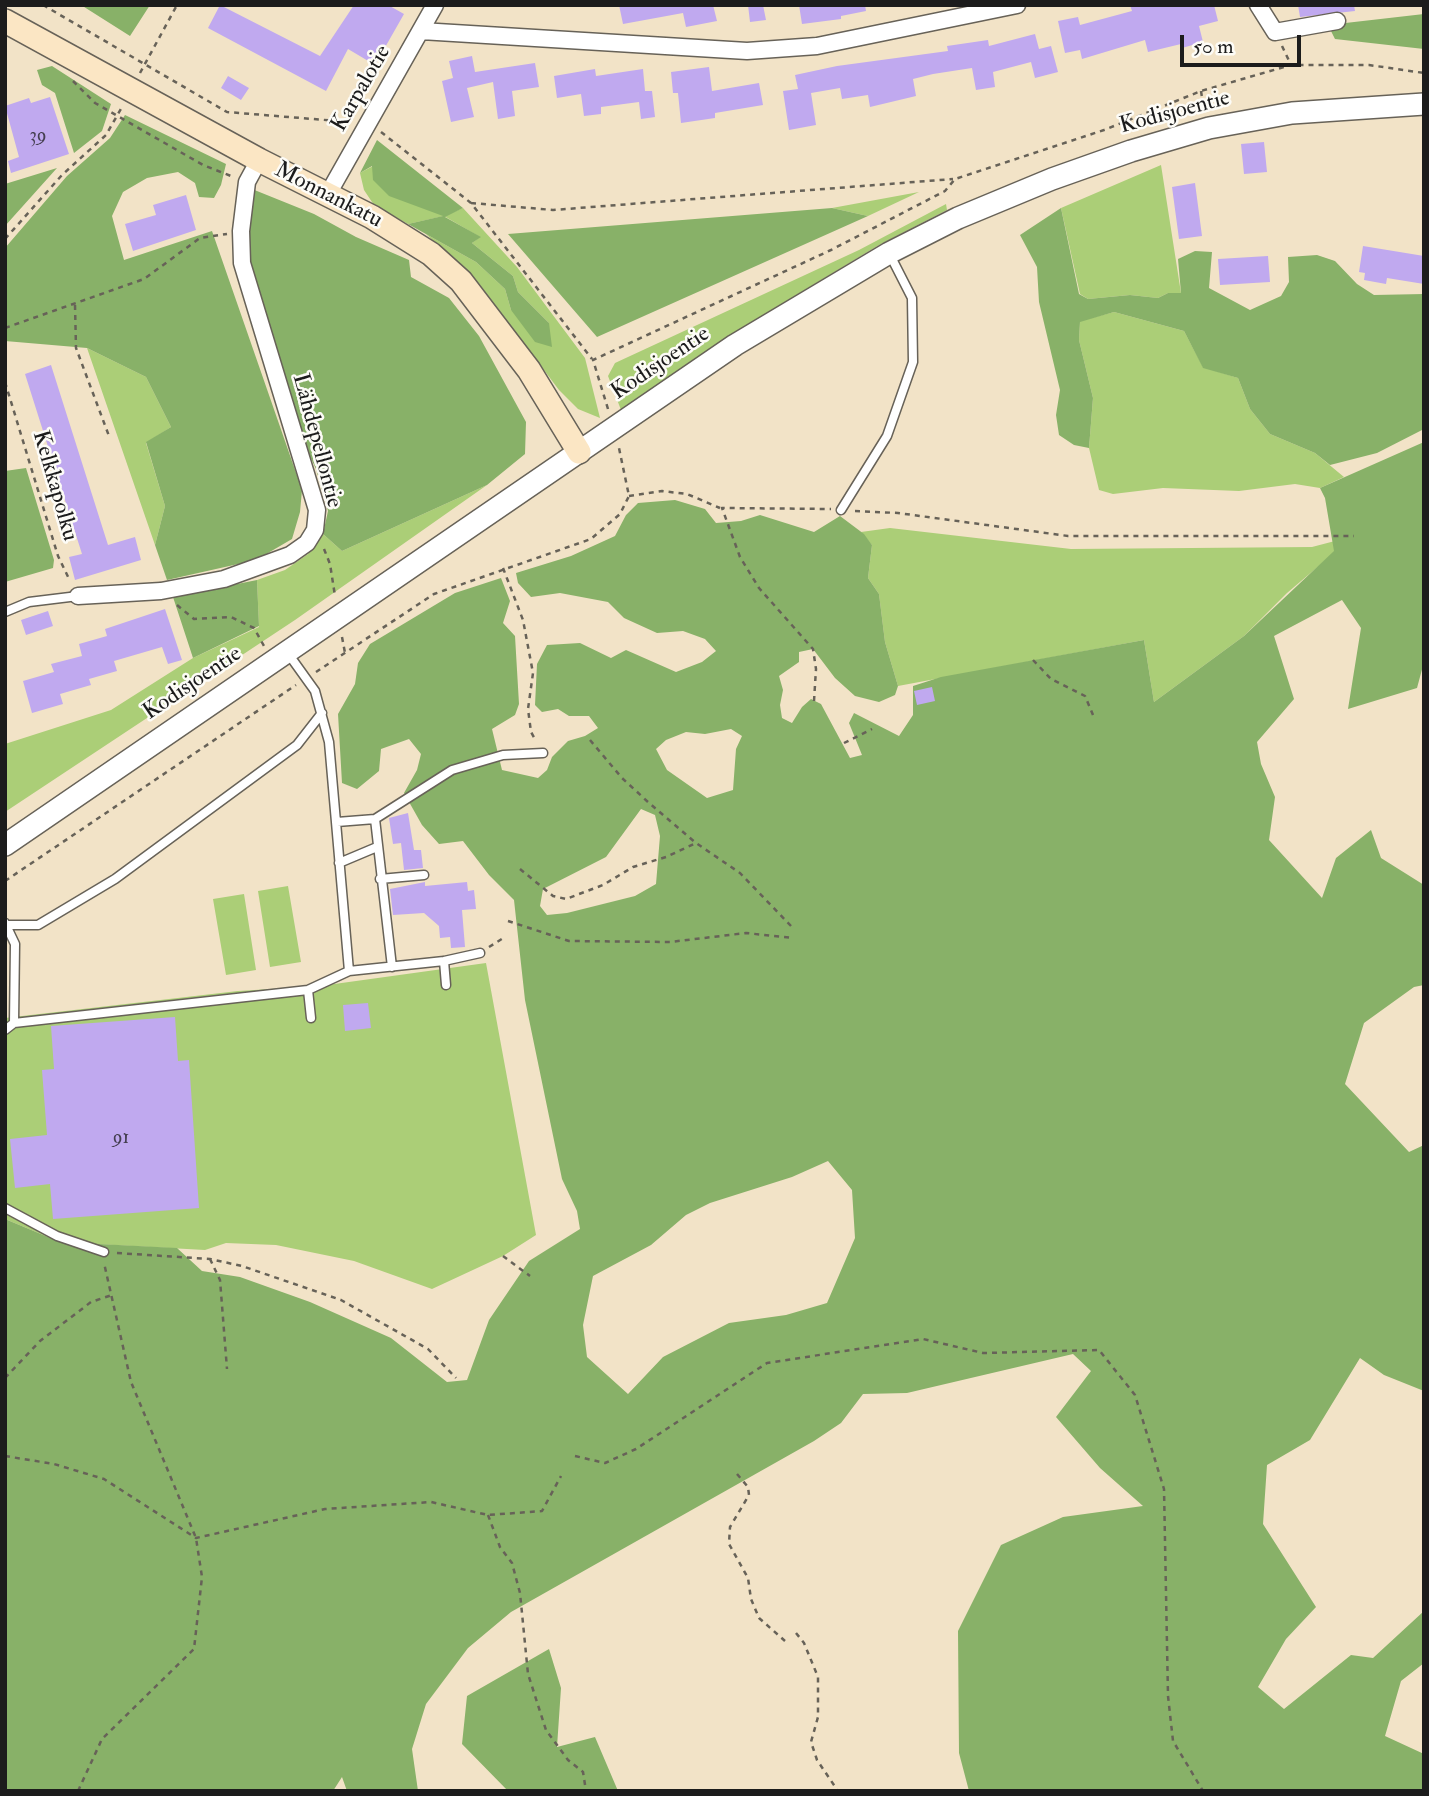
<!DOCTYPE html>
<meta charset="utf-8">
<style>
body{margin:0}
#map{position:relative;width:1429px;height:1796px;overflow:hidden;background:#f2e3c7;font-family:"IM FELL Double Pica",serif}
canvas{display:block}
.frame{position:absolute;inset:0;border:7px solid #1c1c1c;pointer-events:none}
.scale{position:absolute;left:1180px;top:35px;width:121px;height:32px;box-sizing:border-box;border:4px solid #1c1c1c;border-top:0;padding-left:9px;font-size:21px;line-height:24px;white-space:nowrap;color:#1c1c1c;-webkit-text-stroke:5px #fdfcf7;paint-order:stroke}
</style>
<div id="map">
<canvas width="1429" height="1796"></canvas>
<div class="frame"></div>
<div class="scale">50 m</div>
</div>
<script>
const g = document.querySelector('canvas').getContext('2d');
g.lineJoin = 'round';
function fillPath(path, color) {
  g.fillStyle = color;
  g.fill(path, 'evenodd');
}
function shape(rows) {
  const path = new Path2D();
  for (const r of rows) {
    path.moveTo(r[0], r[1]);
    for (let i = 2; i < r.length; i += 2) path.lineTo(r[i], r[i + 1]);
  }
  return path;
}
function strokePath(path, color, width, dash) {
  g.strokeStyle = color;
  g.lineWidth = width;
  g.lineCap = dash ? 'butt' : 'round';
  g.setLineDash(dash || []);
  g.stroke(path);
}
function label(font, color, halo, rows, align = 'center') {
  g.font = font + ' "IM FELL Double Pica",serif';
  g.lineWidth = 5;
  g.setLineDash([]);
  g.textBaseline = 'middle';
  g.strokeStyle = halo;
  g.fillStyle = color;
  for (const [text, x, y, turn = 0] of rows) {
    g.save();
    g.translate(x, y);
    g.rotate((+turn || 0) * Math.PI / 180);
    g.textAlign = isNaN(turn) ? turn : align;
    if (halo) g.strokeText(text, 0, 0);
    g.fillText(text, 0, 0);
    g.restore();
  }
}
fillPath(shape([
 [1161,165,1181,293,1168,293,1158,298,1130,295,1088,299,1080,294,1061,208],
 [373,166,444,216,463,208,517,267,585,358,600,418,578,409,559,390,480,285,426,234,476,262,505,289,511,310,549,323,518,292,513,276,472,243,480,237,444,216,408,224,374,205,364,190,360,173],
 [919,192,868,216,832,208],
 [946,204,947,210,879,245,742,328,621,410,608,376,615,363,859,250],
 [1114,312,1184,331,1203,367,1238,378,1250,409,1270,434,1315,453,1344,477,1320,488,1295,484,1239,491,1163,488,1113,494,1099,490,1089,448,1093,398,1079,340,1080,321],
 [87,348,146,377,171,427,146,443,165,506,155,545],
 [487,485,295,620,5,812,5,744,111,710,193,658,259,627,257,580,285,570,308,554,323,534,342,551],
 [890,528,1071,549,1312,547,1354,536,1287,593,1244,636,1154,702,1144,640,898,686,885,642,879,594,868,578,872,545,861,532],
 [288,886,301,962,270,967,258,891],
 [244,894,256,970,226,975,213,899],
 [486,963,536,1235,503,1256,432,1289,354,1261,276,1245,226,1243,205,1250,60,1242,5,1219,5,1018,238,991,320,986]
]), '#abce77');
fillPath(shape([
 [81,5,150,5,130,36],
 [1424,14,1424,49,1335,39,1328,25],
 [52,66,111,104,102,131,74,153,55,93,42,85,37,70],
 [125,115,226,164,221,185,214,198,199,197,195,183,178,172,147,178,123,192,112,216,124,260,212,231,302,490,300,512,292,539,256,560,167,580,155,545,165,506,146,442,171,427,146,377,87,348,5,341,5,248,67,176,110,138],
 [377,140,463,208,445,217,481,237,472,243,513,276,518,292,549,323,552,347,535,342,511,310,505,289,476,262,408,224,443,216,389,196,373,180,372,166,360,173],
 [57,168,5,226,5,184],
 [252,189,314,214,356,237,409,260,411,277,449,298,479,336,526,422,525,454,487,485,342,551,323,534,328,511,316,469,303,442,247,256],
 [832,208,868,216,597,337,508,234],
 [1061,208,1079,294,1088,299,1130,295,1158,298,1168,293,1181,293,1178,259,1195,251,1212,252,1209,288,1250,310,1281,296,1289,282,1288,257,1317,255,1335,261,1357,284,1374,295,1424,294,1424,429,1377,453,1330,465,1315,453,1270,434,1250,409,1238,378,1203,368,1184,331,1114,312,1080,322,1079,340,1093,398,1089,448,1074,445,1059,435,1056,415,1060,390,1039,302,1037,267,1020,235],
 [1424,442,1424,662,1417,688,1348,709,1361,628,1342,600,1274,636,1294,699,1257,742,1261,764,1275,797,1269,840,1322,898,1336,858,1371,830,1381,858,1424,885,1424,985,1414,987,1364,1023,1345,1084,1409,1152,1424,1145,1424,1391,1384,1375,1360,1358,1310,1440,1267,1465,1263,1524,1316,1607,1286,1639,1258,1687,1284,1709,1351,1655,1373,1658,1424,1611,1424,1663,1401,1681,1385,1736,1424,1754,1424,1791,969,1791,959,1753,958,1631,1001,1545,1063,1517,1143,1506,1100,1468,1056,1417,1091,1371,1073,1354,907,1393,863,1394,841,1423,814,1441,511,1612,468,1648,426,1704,412,1749,418,1791,347,1791,342,1777,333,1791,5,1791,5,1219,60,1242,177,1248,202,1271,240,1277,310,1302,391,1338,447,1382,467,1380,489,1320,529,1261,580,1229,577,1211,562,1179,525,1000,514,900,489,875,463,841,439,844,422,825,404,793,417,770,421,754,409,739,381,749,379,771,357,789,342,783,338,714,355,684,358,663,370,644,455,593,501,578,510,601,503,623,515,636,519,704,515,715,492,729,502,770,538,778,547,770,552,757,568,741,585,736,598,728,589,716,569,716,558,709,542,712,535,705,537,664,547,645,580,643,611,658,626,650,676,672,702,662,716,651,705,639,683,631,657,633,624,618,608,602,560,593,531,597,518,583,516,573,571,556,615,536,626,515,638,503,675,500,705,509,716,523,741,521,760,515,814,532,840,516,864,534,872,545,868,578,879,594,885,642,898,686,895,695,879,702,855,696,835,678,813,649,799,652,799,662,779,676,783,690,780,705,782,718,792,723,802,707,811,699,821,704,850,758,862,755,849,723,854,713,899,736,913,715,913,686,941,677,1144,640,1154,702,1244,636,1334,551,1325,498,1320,488],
 [731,729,742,736,736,749,733,790,707,798,667,770,656,749,666,740,686,732,705,734],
 [641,809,655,815,660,836,656,884,635,896,567,913,547,915,540,906,543,889,606,857],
 [828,1161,852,1190,855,1238,827,1303,786,1315,729,1323,663,1357,628,1394,587,1357,583,1325,593,1276,651,1245,686,1215,710,1203,792,1177],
 [26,468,54,560,53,568,5,582,5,471],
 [257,580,259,626,193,658,173,597],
 [549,1649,561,1688,557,1747,595,1737,618,1791,508,1791,462,1744,467,1696]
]), '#88b168');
fillPath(shape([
 [220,5,320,56,354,5,388,5,404,14,375,65,348,49,326,91,208,28],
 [619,5,713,5,717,21,686,27,683,13,623,24],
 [748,5,763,5,766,20,750,22],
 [799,5,865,5,866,11,841,16,841,19,802,24],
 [1130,5,1214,5,1218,21,1199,26,1203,42,1182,48,1181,44,1148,52,1145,40,1082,59,1080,50,1065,53,1058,21,1078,17,1080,25,1132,11],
 [1298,5,1354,5,1355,11,1300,17],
 [1035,34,1039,49,1051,46,1058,72,1035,78,1031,62,993,72,995,87,976,90,972,68,933,74,913,79,916,96,870,107,868,95,842,99,840,88,811,93,816,125,789,130,783,91,798,89,795,75,837,66,948,51,947,46,988,40,989,46],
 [472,56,475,72,535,63,539,87,512,91,515,116,498,119,493,82,467,88,474,117,451,122,442,81,453,78,449,61],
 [709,67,712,91,759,83,763,105,715,113,715,118,681,123,678,93,673,93,671,72],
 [595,69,596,76,643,69,645,91,652,91,655,117,641,119,639,102,601,107,601,114,584,116,581,94,557,98,554,76],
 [228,76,249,88,241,100,221,88],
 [50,97,69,154,11,173,8,161,19,157,5,106,29,98,31,103],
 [1264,142,1267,172,1244,174,1241,144],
 [1195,183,1202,236,1179,239,1172,187],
 [186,195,196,230,133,251,125,224,156,215,153,205],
 [1363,246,1424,256,1424,284,1387,278,1386,284,1364,280,1365,273,1359,272],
 [1268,256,1270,282,1220,285,1218,259],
 [51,365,108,545,135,537,141,560,75,580,69,557,82,554,25,374],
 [165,609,182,660,168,664,162,647,114,661,117,671,89,679,91,685,60,694,63,704,32,713,23,681,54,672,51,664,82,656,79,644,107,636,105,629],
 [48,611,53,626,26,635,21,620],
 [932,687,935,701,917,705,914,691],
 [408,813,414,850,421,850,423,868,404,870,401,843,393,844,389,818],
 [425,882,425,886,467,882,468,891,474,890,476,909,462,910,465,947,451,948,450,937,440,938,439,926,424,913,393,915,390,889],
 [368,1003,371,1028,345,1031,343,1005],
 [175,1017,178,1061,189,1060,199,1208,53,1219,50,1184,15,1188,10,1139,47,1135,42,1070,54,1069,51,1026]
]), '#c0a9ef');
const service = shape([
 [841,510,887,436,913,362,912,298,889,253],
 [5,612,29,602,78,596],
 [287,652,315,691,329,742,349,971],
 [375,819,392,967],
 [337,822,375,819,452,770,503,755,543,753],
 [339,863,377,847],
 [380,879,424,875],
 [5,923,15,944,14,1023,308,990,349,971,444,961,480,953],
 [6,925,38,925,115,879,297,745,322,713],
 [444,961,446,985],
 [308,990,311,1018],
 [5,1030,14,1023],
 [5,1208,57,1236,104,1252]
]);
const minor = shape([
 [1258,5,1275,32,1337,21],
 [421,31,747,51,817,46,1017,5],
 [328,194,435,5],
 [78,596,161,591,224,579,290,555,307,543,315,530,317,510,242,263,241,231,247,182,259,160]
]);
const tertiary = shape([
 [5,845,735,345,889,253,958,218,1052,179,1131,151,1209,128,1292,113,1424,104]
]);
const secondary = shape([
 [5,21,259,160,372,217,431,254,461,281,529,370,579,452]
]);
strokePath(service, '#676258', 11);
strokePath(minor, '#676258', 19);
strokePath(tertiary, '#676258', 24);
strokePath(secondary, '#676258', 26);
strokePath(shape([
 [43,5,227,112,350,122],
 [1282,46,1291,65],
 [140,73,177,5],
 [73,81,95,103,203,165,231,176],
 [1201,91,1204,110],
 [381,132,471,203,592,359],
 [471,203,553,210,953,179],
 [5,239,62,175,106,135,122,107],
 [75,305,76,348,109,436],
 [5,328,144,279,200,238,227,234],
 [5,382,58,556,70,581],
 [608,409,593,360,831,250,945,191,955,179,1104,130,1201,91,1291,65,1369,65,1424,73],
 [629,496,662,491,687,494,720,508],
 [855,511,898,513,1068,536,1354,536],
 [324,549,330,564,335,596],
 [503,568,523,620,533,673,528,709,531,732,536,741],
 [177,605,194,619,231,617,254,628,264,646],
 [342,637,345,653],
 [1033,660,1051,679,1085,696,1093,715],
 [316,672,434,594,591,539,620,514,629,496,619,448],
 [814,701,816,669,813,649,759,588,740,557,722,508,831,509],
 [590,740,622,778,648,802,696,843,740,873,791,926],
 [844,743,872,729],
 [520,869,553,896,566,899,603,885,633,867,666,857,696,843],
 [5,881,296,685],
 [508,921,569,941,670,942,746,933,793,938],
 [489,947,505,937],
 [117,1253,210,1259,242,1266,341,1300,428,1349,456,1378],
 [503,1256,530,1276],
 [210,1259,220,1280,227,1369],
 [5,1378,40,1341,91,1302,112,1295],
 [5,1456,54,1464,104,1479,196,1538,325,1509,431,1502,488,1515,542,1511,561,1476],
 [575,1456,605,1463,636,1449,767,1363,923,1339,983,1353,1099,1350,1135,1395,1164,1489,1168,1696,1173,1741,1203,1791],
 [737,1474,748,1487,749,1495,730,1527,729,1544,748,1578,751,1599,759,1618,785,1641],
 [488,1515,500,1547,512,1563,520,1593,528,1674,546,1730,568,1760,583,1772,586,1791],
 [796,1633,804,1643,818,1677,818,1717,811,1742,817,1760,838,1791],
 [78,1791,102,1739,194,1649,202,1577,196,1538,131,1382,104,1263]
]), '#676258', 2.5, [5, 5]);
strokePath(service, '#fff', 8);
strokePath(minor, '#fff', 16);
strokePath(tertiary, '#fff', 21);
strokePath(secondary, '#fbe6c4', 23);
label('19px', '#453f51', null, [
 ["39",38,137],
 ["91",121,1139]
]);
label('23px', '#1c1c1c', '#fdfcf7', [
 ["Karpalotie",362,89,-60],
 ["Kodisjoentie",1175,113,-15],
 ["Monnankatu",328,196,27],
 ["Kodisjoentie",661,364,-34],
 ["Lähdepellontie",316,441,75],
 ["Kelkkapolku",54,486,74],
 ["Kodisjoentie",193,684,-34]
]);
</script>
